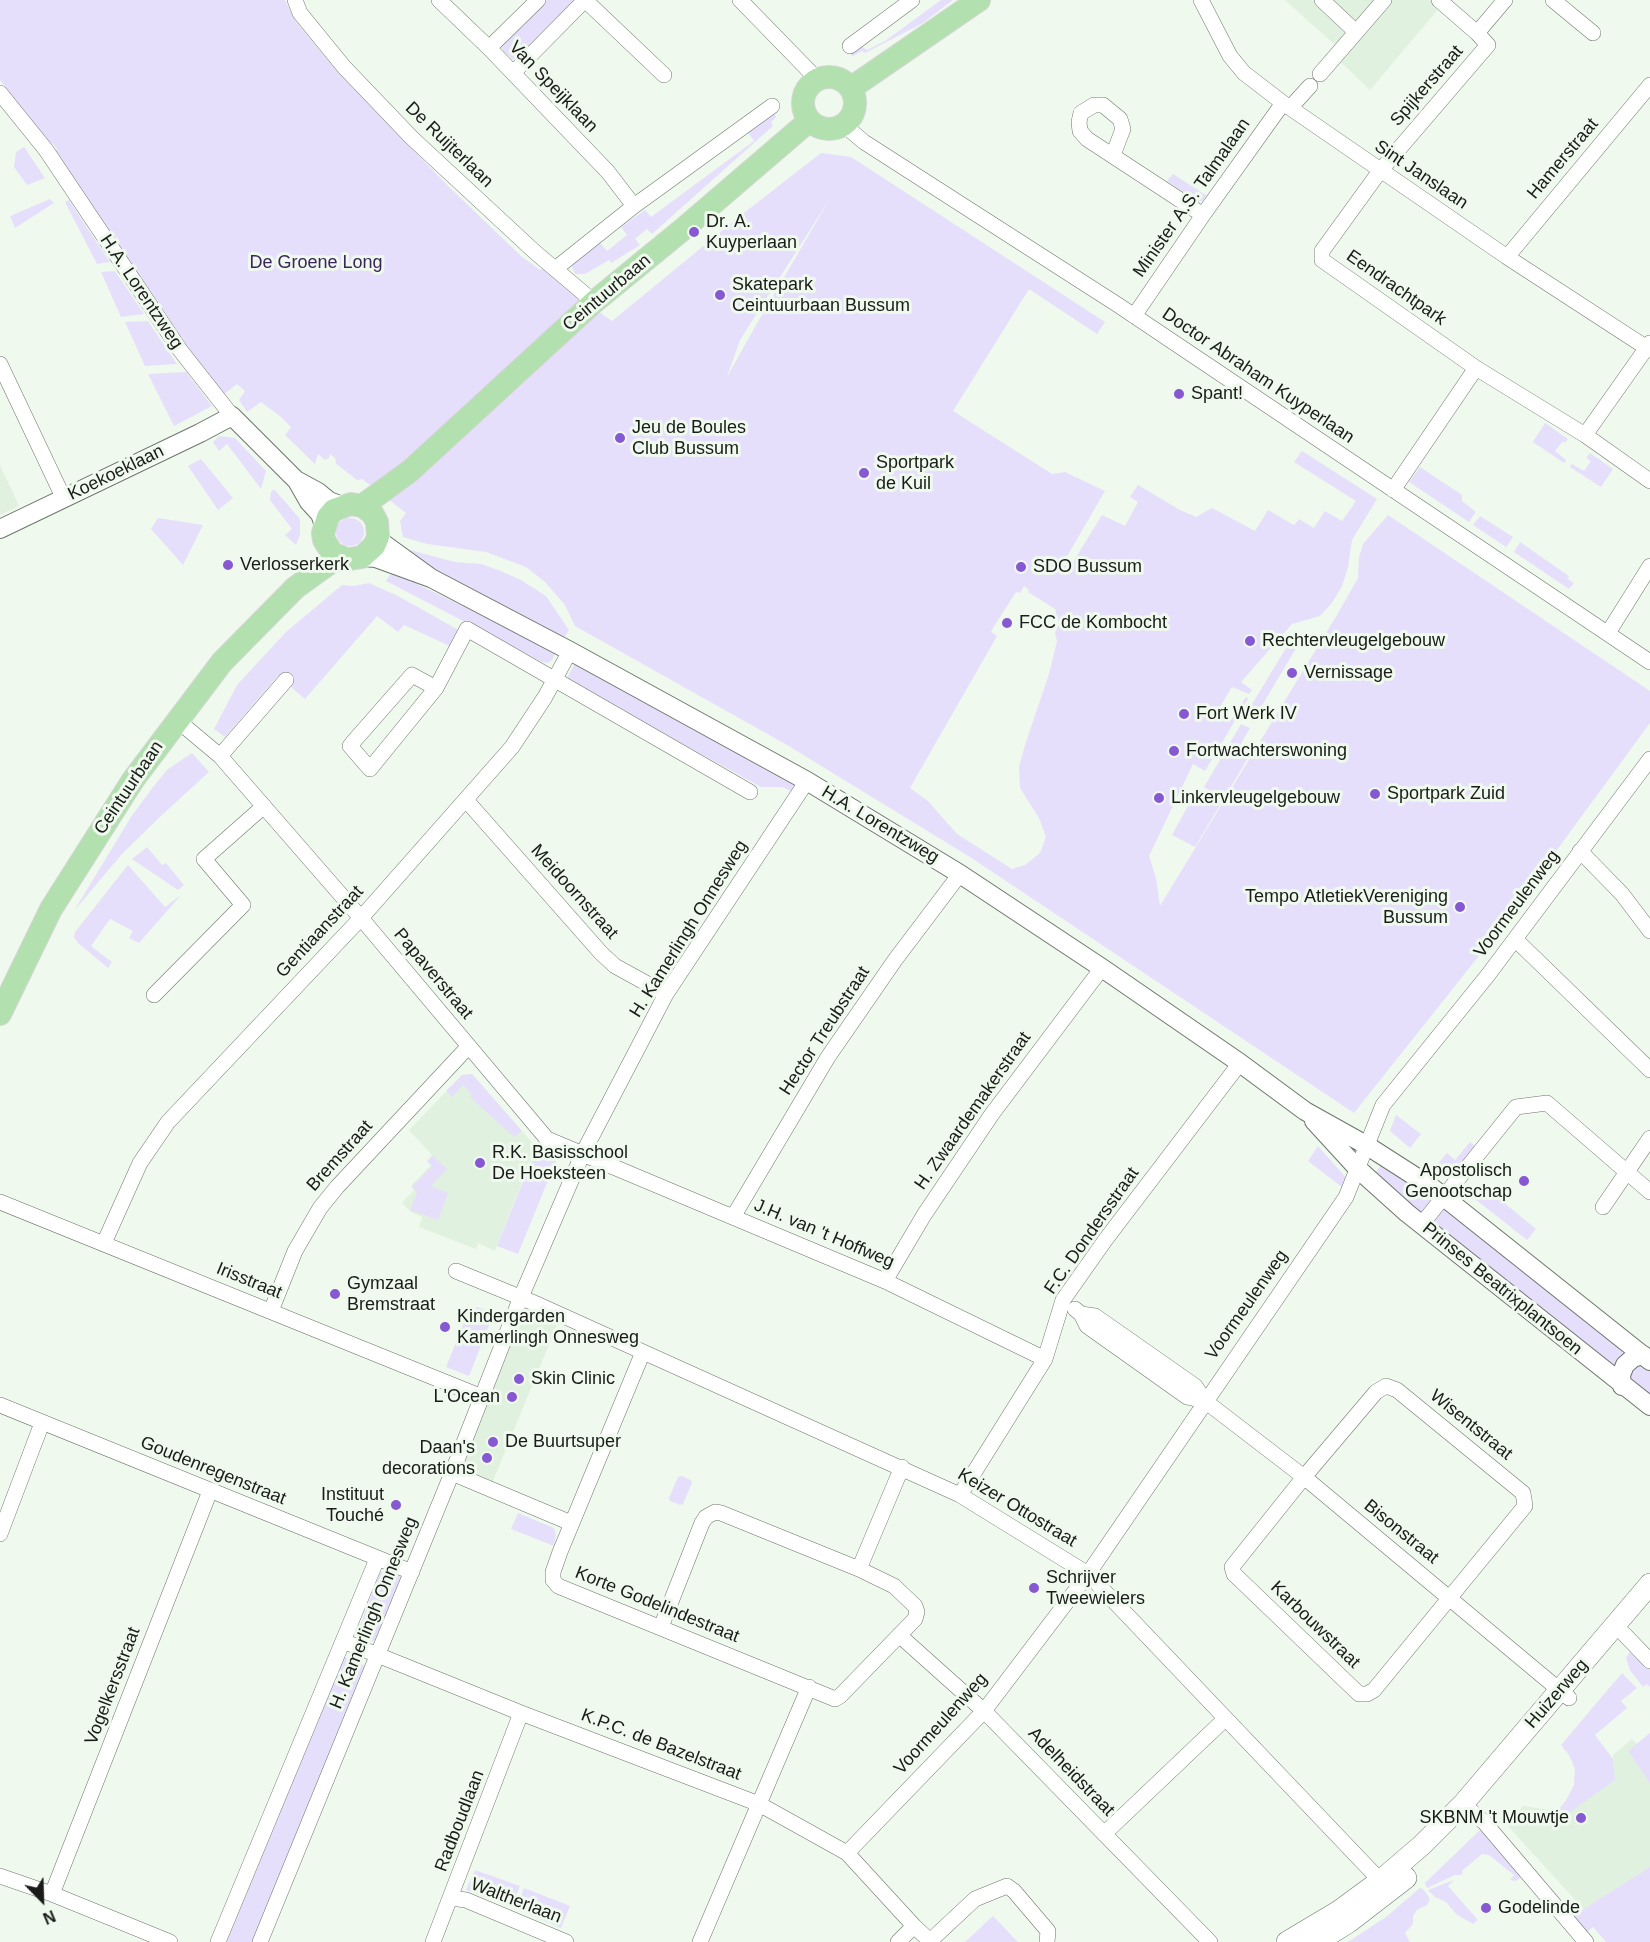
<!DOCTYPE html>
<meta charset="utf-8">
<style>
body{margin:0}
#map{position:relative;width:1650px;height:1942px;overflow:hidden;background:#eff9ee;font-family:Helvetica,sans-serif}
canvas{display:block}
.north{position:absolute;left:12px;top:1870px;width:60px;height:60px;-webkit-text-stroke:4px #eff9ee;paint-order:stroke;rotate:157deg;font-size:16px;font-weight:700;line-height:24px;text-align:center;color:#191c18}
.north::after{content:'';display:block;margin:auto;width:21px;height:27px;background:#191c18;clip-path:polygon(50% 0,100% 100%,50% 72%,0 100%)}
</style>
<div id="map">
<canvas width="1650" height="1942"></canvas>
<div class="north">N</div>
</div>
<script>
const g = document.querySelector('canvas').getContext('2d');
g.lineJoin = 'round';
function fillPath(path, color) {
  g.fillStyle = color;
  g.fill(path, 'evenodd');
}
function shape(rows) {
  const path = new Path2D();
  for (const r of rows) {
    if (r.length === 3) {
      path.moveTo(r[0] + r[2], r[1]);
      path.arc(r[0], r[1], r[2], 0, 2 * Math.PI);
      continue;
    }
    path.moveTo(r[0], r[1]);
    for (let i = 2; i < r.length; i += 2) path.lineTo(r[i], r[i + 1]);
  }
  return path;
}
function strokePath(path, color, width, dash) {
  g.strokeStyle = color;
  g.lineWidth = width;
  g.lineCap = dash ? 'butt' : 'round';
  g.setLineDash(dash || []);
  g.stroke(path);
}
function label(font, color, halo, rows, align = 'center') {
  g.font = font + ' Helvetica,sans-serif';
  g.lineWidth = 6;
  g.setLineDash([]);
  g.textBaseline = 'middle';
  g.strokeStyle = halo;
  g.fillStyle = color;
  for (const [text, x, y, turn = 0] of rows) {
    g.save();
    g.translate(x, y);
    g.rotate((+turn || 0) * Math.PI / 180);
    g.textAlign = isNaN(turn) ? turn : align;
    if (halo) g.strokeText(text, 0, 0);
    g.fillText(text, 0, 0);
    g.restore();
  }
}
fillPath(shape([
 [1285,0,1446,0,1370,90,1330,52,1336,46],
 [0,465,19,506,0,515],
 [472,1074,536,1147,495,1251,478,1243,476,1249,419,1227,422,1217,411,1212,402,1203,414,1190,411,1186,431,1165,427,1161,432,1155,409,1130,462,1075],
 [533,1309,560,1318,492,1483,465,1472,462,1466,521,1317],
 [1650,1733,1650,1873,1588,1914,1506,1824,1523,1806,1556,1811,1614,1770,1613,1755,1632,1739,1637,1744]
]), '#e1f1df');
fillPath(shape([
 [0,0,285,0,296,22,336,70,449,187,521,256,540,270,544,267,567,289,612,321,740,216,821,153,851,157,1105,322,1097,334,1029,289,953,411,1052,474,1065,472,1105,491,1062,565,1070,567,1102,515,1125,526,1138,502,1130,497,1138,485,1180,510,1196,517,1212,508,1255,531,1268,510,1294,525,1299,519,1314,528,1325,511,1342,521,1356,501,1294,462,1302,451,1377,499,1352,540,1348,567,1342,586,1332,603,1320,616,1292,624,1241,682,1252,690,1249,694,1232,687,1217,712,1231,720,1246,697,1248,699,1205,771,1193,764,1149,856,1156,878,1160,906,1337,615,1358,578,1359,557,1363,544,1388,515,1650,691,1650,723,1482,952,1354,1113,970,857,787,745,575,626,565,605,545,582,526,567,486,552,427,544,403,537,400,521,406,513,362,479,357,480,335,463,336,462,335,458,330,454,329,458,325,460,318,454,315,464,285,435,291,427,280,416,261,402,247,412,239,400,245,391,237,384,223,395,177,337,54,152,57,149,52,143,48,144,0,80],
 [831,197,756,325,727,377,740,340],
 [1024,586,1029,590,1028,592,1055,609,1059,624,1055,633,1057,641,1049,674,1025,745,1019,767,1020,788,1039,818,1046,837,1040,853,1025,865,1012,869,957,834,928,801,910,788,997,636,991,632,993,628,1016,592,1020,593],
 [547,0,577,0,522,58,512,59,503,51,502,45],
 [941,0,953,0,923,23,865,53,862,51,853,56,848,53,861,46,867,50,885,41],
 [773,110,776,117,771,123,773,126,652,234,647,229,635,239,640,245,611,263,609,260,585,274,575,274,571,265,600,243,607,251,627,235,621,227,645,210,651,217,754,141,746,130],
 [24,147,45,178,27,185,14,167,16,152],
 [1173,174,1207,196,1202,201,1197,202,1167,181],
 [50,199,54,203,15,228,10,216],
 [69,200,83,222,110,262,97,264,65,202],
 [115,271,144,314,121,317,101,272],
 [148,321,177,364,145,366,125,322],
 [186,372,212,406,174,426,148,374],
 [1545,423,1568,439,1565,443,1563,441,1555,451,1566,460,1564,463,1533,442],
 [219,436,235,438,266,471,261,489,227,444,219,451,213,442],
 [1590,453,1613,469,1601,487,1570,467,1572,464,1584,471,1591,461,1586,458],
 [201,459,233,498,218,510,188,466],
 [1420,467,1462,495,1462,501,1476,512,1469,522,1409,482],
 [274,489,300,519,300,535,296,545,285,535,292,529,270,500,271,492],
 [1480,516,1513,537,1506,547,1473,525],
 [158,518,203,525,183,565,151,529],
 [350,532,14],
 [1520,542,1569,576,1568,579,1574,583,1569,589,1514,552],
 [406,549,455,562,481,564,498,570,521,580,546,596,569,630,563,639,404,552],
 [392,572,556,651,552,660,548,663,542,662,386,581],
 [369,583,398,596,462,632,454,648,404,625,398,632,377,616,305,699,278,676,225,737,214,729,237,685,286,632,342,585,354,586],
 [1291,640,1298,645,1257,714,1249,709],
 [579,662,793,782,795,790,793,792,782,787,761,787,568,681,567,678,574,665],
 [1241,724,1250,728,1238,749,1243,752,1246,747,1252,751,1195,847,1172,835,1194,795,1213,804,1218,796,1204,787],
 [192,753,209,772,162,815,122,854,74,911,131,817,153,787,168,769],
 [147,847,162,865,166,863,184,885,178,890,132,859],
 [128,865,165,907,181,895,139,943,129,938,133,931,110,919,91,946,112,962,108,968,78,943,74,937,75,932],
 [472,1074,522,1131,514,1137,470,1097,472,1094,463,1085,452,1097,446,1091,462,1075],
 [1396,1115,1421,1134,1410,1148,1390,1131],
 [1470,1142,1475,1146,1451,1175,1444,1176,1435,1167,1447,1153,1455,1160],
 [1318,1146,1349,1181,1343,1188,1308,1161],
 [546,1151,558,1156,518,1254,497,1246,531,1162],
 [433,1156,447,1169,431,1186,448,1193,438,1220,410,1210,417,1192,412,1187,432,1166,427,1161],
 [1384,1161,1431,1194,1431,1201,1424,1212,1417,1213,1373,1176],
 [1491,1192,1536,1229,1527,1240,1475,1199,1481,1193,1486,1197],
 [1445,1208,1632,1354,1617,1376,1433,1223,1434,1216,1439,1210],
 [477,1307,494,1313,469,1376,446,1367,470,1308,475,1310],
 [1641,1361,1650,1369,1650,1402,1625,1373],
 [681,1476,691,1480,692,1483,683,1504,680,1505,670,1501,669,1498,678,1477],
 [518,1513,554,1528,556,1534,554,1546,511,1529],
 [389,1568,397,1571,402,1577,376,1640,369,1642,361,1639,358,1631,380,1573],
 [1631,1650,1650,1665,1650,1687,1647,1684,1643,1687,1630,1670,1626,1658],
 [344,1657,366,1666,254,1942,227,1942],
 [1622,1673,1637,1688,1621,1701,1627,1708,1595,1735,1613,1759,1615,1780,1570,1812,1567,1818,1557,1823,1554,1819,1556,1812,1565,1802,1574,1785,1575,1769,1569,1755,1561,1745],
 [1650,1733,1650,1783,1628,1751],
 [1480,1830,1487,1834,1521,1876,1519,1879,1515,1881,1510,1880,1514,1875,1489,1855,1482,1854,1462,1871,1463,1872,1461,1875,1455,1875,1427,1888,1425,1883],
 [1650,1867,1650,1942,1606,1942,1593,1927,1587,1932,1573,1916],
 [475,1870,520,1886,511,1907,466,1890],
 [1454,1880,1448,1886,1478,1920,1473,1924,1456,1914,1446,1902,1435,1897,1428,1890],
 [524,1888,570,1906,561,1928,516,1909],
 [1420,1888,1423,1889,1430,1899,1427,1905,1417,1910,1413,1916,1413,1924,1405,1933,1410,1942,1348,1942,1386,1917],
 [993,1916,1018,1942,965,1942]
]), '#e6dffb');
const minor = shape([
 [295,0,300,13,344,67,412,138,536,253,594,302],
 [439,0,489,48,608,172,634,206],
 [585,0,664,75],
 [740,0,817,79],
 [1201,0,1230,56,1244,73,1283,103,1507,257,1650,350],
 [1322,0,1356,32],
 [1439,0,1477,33,1488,45,1380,171,1322,251,1322,260,1476,368,1585,435,1650,481],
 [1553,0,1593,33],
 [1477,33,1505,0],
 [850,46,912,0],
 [489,48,538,0],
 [513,73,585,0],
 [1320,74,1384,0],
 [0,93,46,150,180,350,232,416],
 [1290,108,1310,86],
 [844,125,864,142,1118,305,1650,662],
 [1113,155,1123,129,1120,119,1103,105,1094,105,1081,113,1079,122,1080,131,1087,139,1203,215],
 [1507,257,1650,85],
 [555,269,634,206,772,106],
 [1134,316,1203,215,1283,103],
 [0,364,64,499],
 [1585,435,1650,343],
 [1393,490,1476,368],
 [1608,633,1650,566],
 [436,688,412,675,354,741,350,746,370,769,436,688,467,629,750,792],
 [177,720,220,756,361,918,547,1139,885,1281,1045,1359],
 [220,756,286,680],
 [466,800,601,953,615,966,666,994],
 [1580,851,1622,894,1650,931],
 [1515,939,1650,1070],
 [154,995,243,905,204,859,264,806],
 [0,1202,482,1397],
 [1603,1207,1650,1138],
 [733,1217,828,1057,895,960,960,874],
 [1421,1225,1516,1107,1547,1103,1650,1192],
 [104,1243,140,1163,168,1122,361,918,512,747,545,697,570,651],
 [456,1271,539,1305,960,1495,1088,1574,1374,1874,1384,1890],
 [885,1281,924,1215,992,1114,1102,968],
 [1075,1309,1081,1314,1087,1326,1187,1397,1205,1401],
 [271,1311,295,1251,320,1208,337,1187,468,1047],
 [1081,1314,1095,1316,1195,1386,1205,1401,1304,1477,1569,1698],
 [643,1352,560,1552,553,1572,553,1580,558,1586,835,1699,840,1696,915,1619,917,1612,915,1606,894,1586,859,1569,902,1467],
 [1386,1386,1397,1390,1523,1493,1525,1506,1374,1690,1367,1694,1359,1694,1234,1574,1232,1567,1304,1477,1376,1392,1386,1386],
 [0,1405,412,1572],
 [452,1473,571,1523],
 [960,1495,1045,1359,1063,1300,1106,1239,1240,1063],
 [0,1534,42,1423],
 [661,1627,702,1523,706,1517,715,1512,721,1513,859,1569],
 [1624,1634,1650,1661],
 [899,1635,984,1711,1210,1942],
 [343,1641,521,1713,759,1804,847,1853,914,1926,931,1942],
 [1463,1804,1484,1822,1586,1942],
 [1104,1834,1225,1719],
 [847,1853,984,1711,1088,1574,1346,1197,1383,1105,1488,975,1650,759],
 [0,1876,52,1894,170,1942],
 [52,1894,210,1491],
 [451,1898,466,1900,566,1942],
 [930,1941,975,1899,1007,1886,1014,1891,1048,1931,1047,1942],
 [218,1942,377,1559],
 [260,1942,452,1473,521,1297,583,1153,666,994,807,781],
 [433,1942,521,1713],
 [700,1942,809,1687],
 [898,1942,914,1926]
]);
const tertiary = shape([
 [297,481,309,502,320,514,324,525],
 [0,529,200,433,232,416,296,480,318,492,329,501,342,506],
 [362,557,376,558,431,578,380,541,378,537],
 [431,578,570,651,807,781,960,874,1102,968,1240,1063,1305,1111,1366,1145,1430,1186,1650,1361],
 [1314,1121,1358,1169,1407,1213,1650,1406],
 [1622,1386,1621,1375,1625,1365,1633,1358,1643,1355]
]);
const secondary = shape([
 [1287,1942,1339,1911,1380,1881,1422,1845,1463,1804,1650,1584],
 [1317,1942,1349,1922,1406,1878]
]);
const primary = shape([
 [829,103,26],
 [851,88,979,0],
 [362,506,410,471,594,302,682,230,809,121],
 [0,1014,51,909,133,780,222,662,295,588,331,562,362,557,374,546,378,537,377,522,372,513,362,506,351,504,334,510,328,517,323,533,324,540,332,553,346,559]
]);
strokePath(minor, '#6d766c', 16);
strokePath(tertiary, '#6d766c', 20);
strokePath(secondary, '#6d766c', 22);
strokePath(primary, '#d6d6d5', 24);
strokePath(minor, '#fff', 15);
strokePath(tertiary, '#fff', 18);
strokePath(secondary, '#fff', 21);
strokePath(primary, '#b2e0af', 22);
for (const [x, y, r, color] of [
 [694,232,6,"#8658d1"],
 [720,295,6,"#8658d1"],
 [1179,394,6,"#8658d1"],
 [620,438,6,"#8658d1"],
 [864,473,6,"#8658d1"],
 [228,565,6,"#8658d1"],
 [1021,567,6,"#8658d1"],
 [1007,623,6,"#8658d1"],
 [1250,641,6,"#8658d1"],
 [1292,673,6,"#8658d1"],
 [1184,714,6,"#8658d1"],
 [1174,751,6,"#8658d1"],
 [1375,794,6,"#8658d1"],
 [1159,798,6,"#8658d1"],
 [1460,907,6,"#8658d1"],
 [480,1163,6,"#8658d1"],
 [1524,1181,6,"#8658d1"],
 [335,1294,6,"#8658d1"],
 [445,1327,6,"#8658d1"],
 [519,1379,6,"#8658d1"],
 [512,1397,6,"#8658d1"],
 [493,1442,6,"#8658d1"],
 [487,1458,6,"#8658d1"],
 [396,1505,6,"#8658d1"],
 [1034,1588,6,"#8658d1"],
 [1581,1818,6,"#8658d1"],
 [1486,1908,6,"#8658d1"]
]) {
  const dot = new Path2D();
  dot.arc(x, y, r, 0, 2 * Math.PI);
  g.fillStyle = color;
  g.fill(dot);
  strokePath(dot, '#eff9ee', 2);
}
label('18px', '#191c18', '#eff9ee', [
 ["Spijkerstraat",1427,86,-49],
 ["Van Speijklaan",553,87,46],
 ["De Ruijterlaan",449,145,44],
 ["Hamerstraat",1563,159,-50],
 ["Sint Janslaan",1421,175,34],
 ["Minister A.S. Talmalaan",1192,198,-55],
 ["Eendrachtpark",1396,288,35],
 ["H.A. Lorentzweg",141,292,56],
 ["Ceintuurbaan",607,293,-40],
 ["Doctor Abraham Kuyperlaan",1258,376,34],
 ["Koekoeklaan",116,473,-26],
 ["Ceintuurbaan",129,788,-56],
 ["H.A. Lorentzweg",880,825,31],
 ["Meidoornstraat",574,892,48],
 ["Voormeulenweg",1517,904,-53],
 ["H. Kamerlingh Onnesweg",689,929,-58],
 ["Gentiaanstraat",320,932,-47],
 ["Papaverstraat",433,974,50],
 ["Hector Treubstraat",825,1031,-57],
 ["H. Zwaardemakerstraat",973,1111,-55],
 ["Bremstraat",340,1156,-48],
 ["F.C. Dondersstraat",1092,1231,-55],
 ["J.H. van 't Hoffweg",824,1234,23],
 ["Irisstraat",249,1281,22],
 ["Prinses Beatrixplantsoen",1502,1289,39],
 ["Voormeulenweg",1247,1305,-55],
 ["Wisentstraat",1471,1425,39],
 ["Goudenregenstraat",213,1471,22],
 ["Keizer Ottostraat",1017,1508,31],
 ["Bisonstraat",1401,1532,39],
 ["Korte Godelindestraat",657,1605,22],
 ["H. Kamerlingh Onnesweg",374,1613,-68],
 ["Karbouwstraat",1315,1625,44],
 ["Vogelkersstraat",113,1686,-69],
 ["Huizerweg",1557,1694,-49],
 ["Voormeulenweg",941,1724,-48],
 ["K.P.C. de Bazelstraat",661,1745,21],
 ["Adelheidstraat",1071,1772,46],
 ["Radboudlaan",460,1821,-69],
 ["Waltherlaan",516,1901,21]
]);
label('18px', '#191c18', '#eff9ee', [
 ["Dr. A.",706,222],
 ["Kuyperlaan",706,243],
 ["Skatepark",732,285],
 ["Ceintuurbaan Bussum",732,306],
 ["Spant!",1191,394],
 ["Jeu de Boules",632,428],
 ["Club Bussum",632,449],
 ["Sportpark",876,463],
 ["de Kuil",876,484],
 ["Verlosserkerk",240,565],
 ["SDO Bussum",1033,567],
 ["FCC de Kombocht",1019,623],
 ["Rechtervleugelgebouw",1262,641],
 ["Vernissage",1304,673],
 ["Fort Werk IV",1196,714],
 ["Fortwachterswoning",1186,751],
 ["Sportpark Zuid",1387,794],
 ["Linkervleugelgebouw",1171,798],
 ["Tempo AtletiekVereniging",1448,897,"right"],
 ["Bussum",1448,918,"right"],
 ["R.K. Basisschool",492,1153],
 ["De Hoeksteen",492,1174],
 ["Apostolisch",1512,1171,"right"],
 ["Genootschap",1512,1192,"right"],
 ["Gymzaal",347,1284],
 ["Bremstraat",347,1305],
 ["Kindergarden",457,1317],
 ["Kamerlingh Onnesweg",457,1338],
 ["Skin Clinic",531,1379],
 ["L'Ocean",500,1397,"right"],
 ["De Buurtsuper",505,1442],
 ["Daan's",475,1448,"right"],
 ["decorations",475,1469,"right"],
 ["Instituut",384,1495,"right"],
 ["Touché",384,1516,"right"],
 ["Schrijver",1046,1578],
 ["Tweewielers",1046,1599],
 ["SKBNM 't Mouwtje",1569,1818,"right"],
 ["Godelinde",1498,1908]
], 'left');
label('18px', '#3a265c', '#eff9ee', [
 ["De Groene Long",316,263]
]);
</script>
